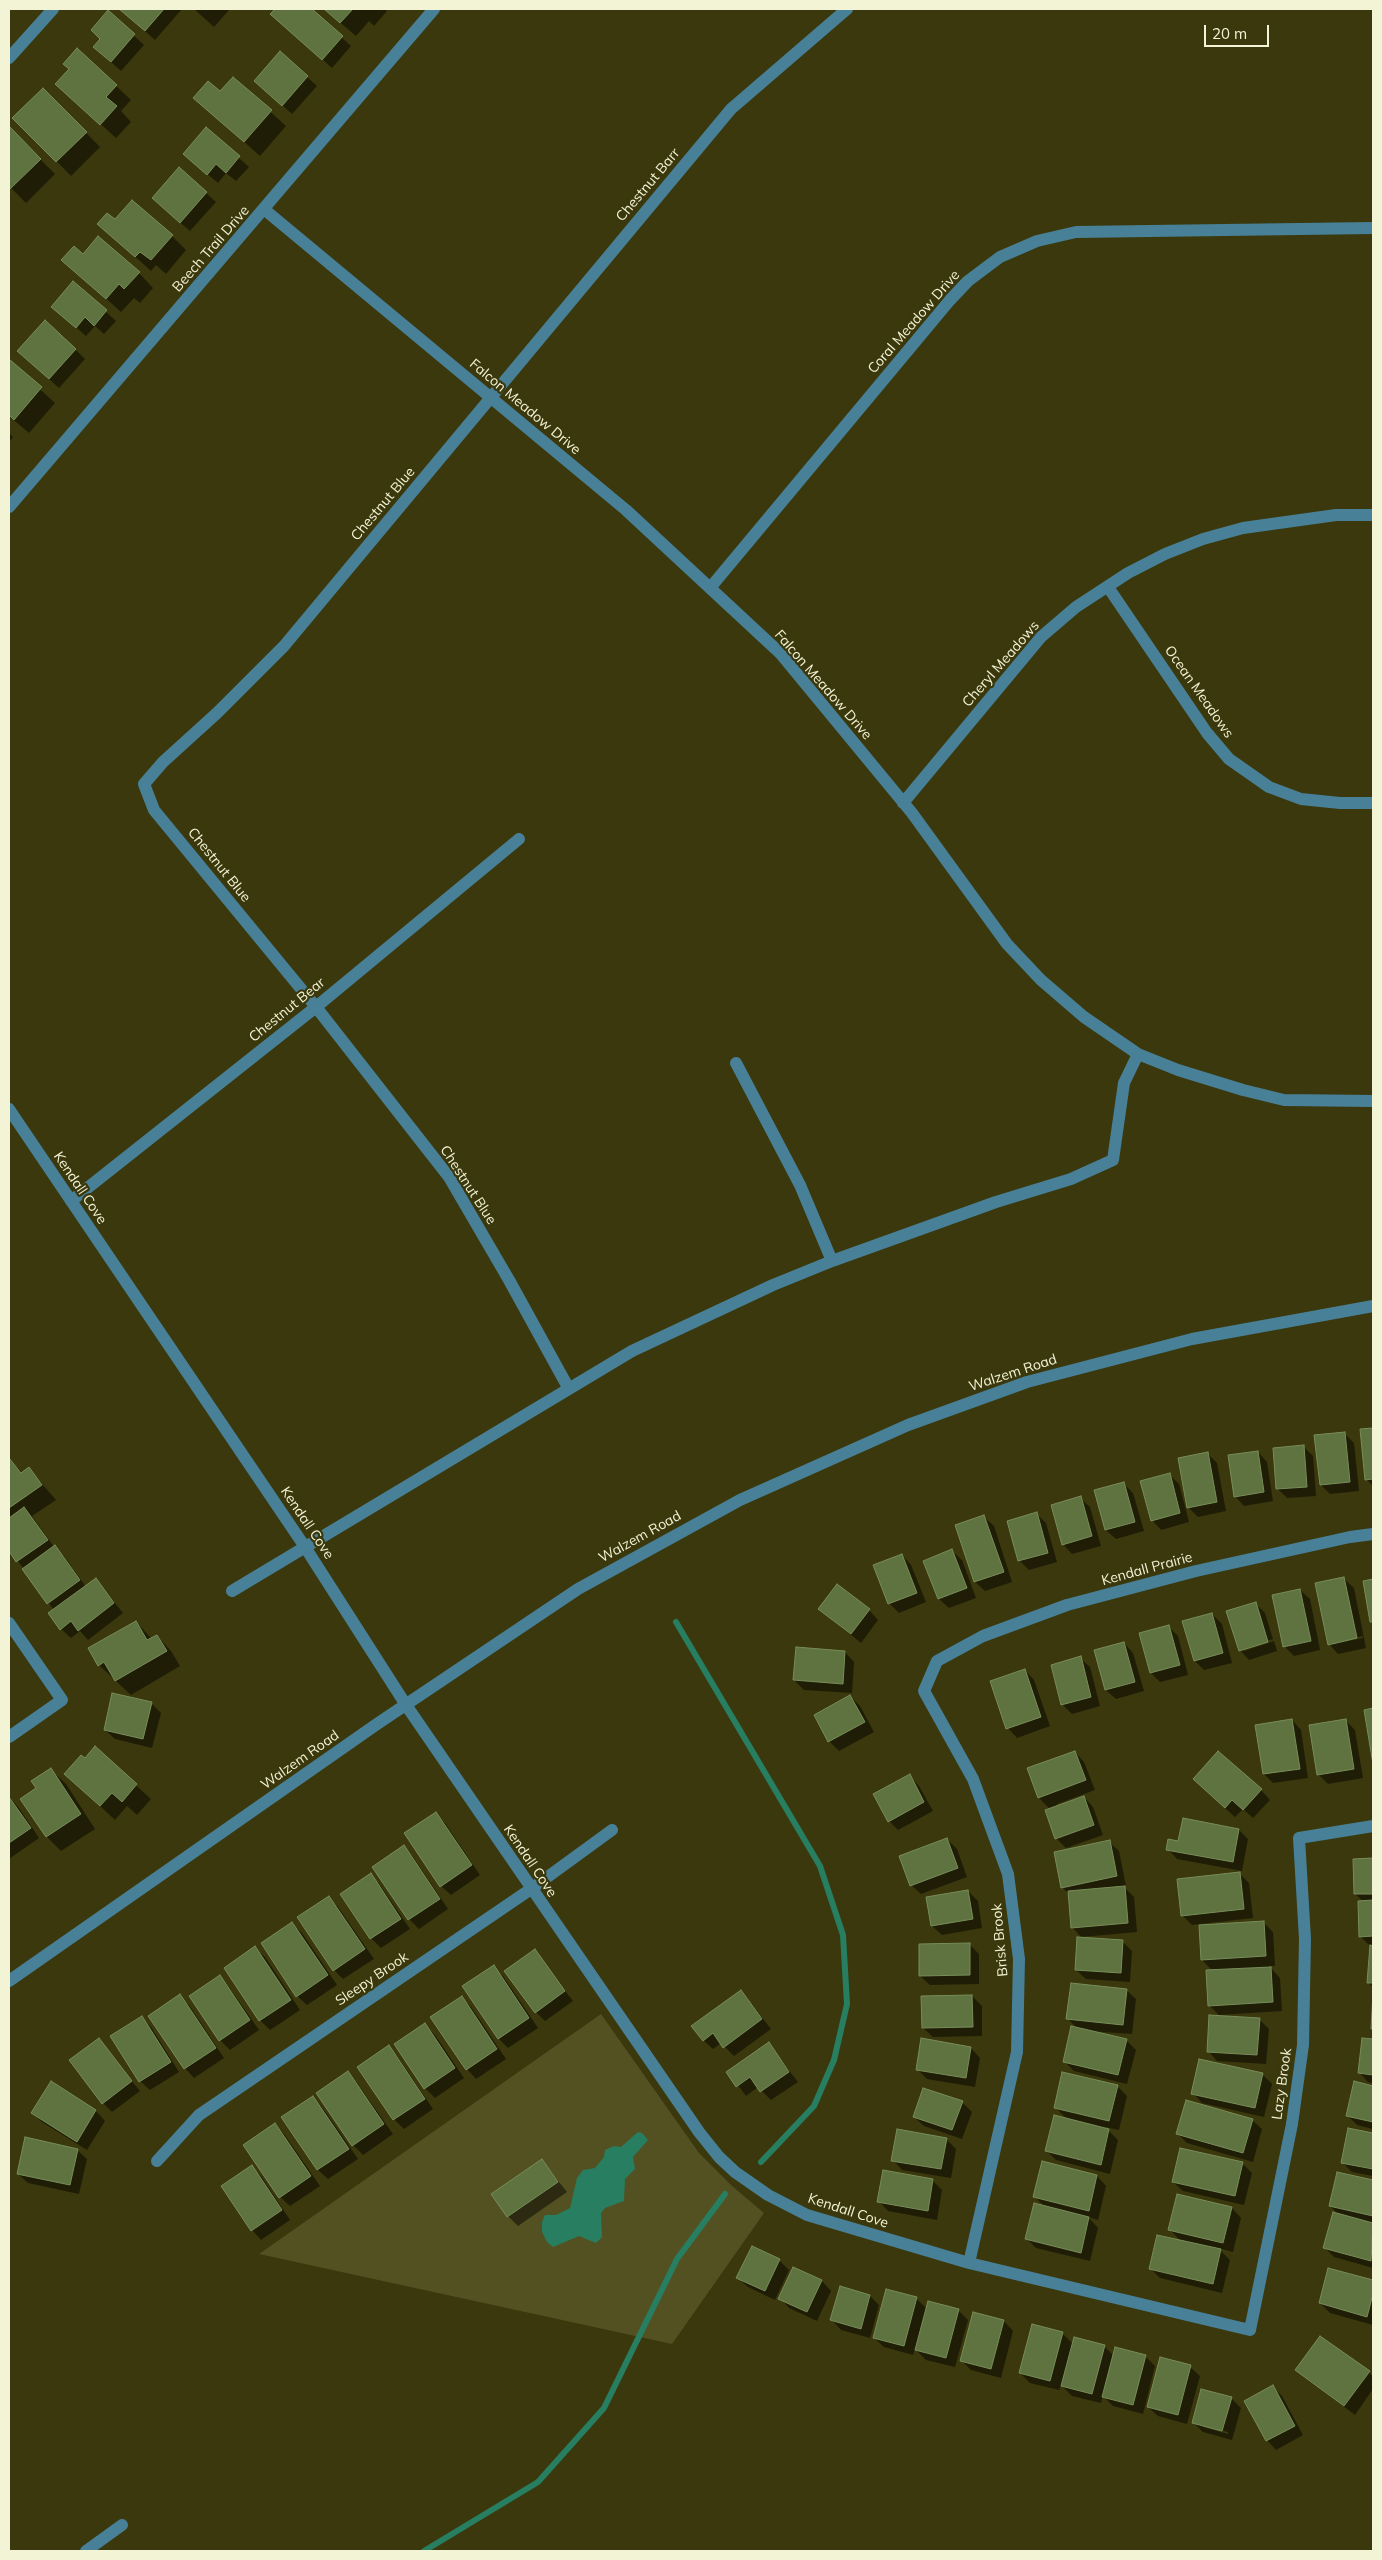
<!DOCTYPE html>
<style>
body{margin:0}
#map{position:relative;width:1382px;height:2560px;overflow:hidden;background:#3a380c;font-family:Mulish,sans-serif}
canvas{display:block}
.frame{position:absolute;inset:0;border:10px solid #f3f3d5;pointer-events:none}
.scale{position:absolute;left:1204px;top:25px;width:65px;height:22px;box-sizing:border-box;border:2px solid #f3f3d5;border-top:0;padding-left:6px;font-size:15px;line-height:18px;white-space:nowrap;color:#f3f3d5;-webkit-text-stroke:4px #3a380c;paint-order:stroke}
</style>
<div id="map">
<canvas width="1382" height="2560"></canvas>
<div class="frame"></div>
<div class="scale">20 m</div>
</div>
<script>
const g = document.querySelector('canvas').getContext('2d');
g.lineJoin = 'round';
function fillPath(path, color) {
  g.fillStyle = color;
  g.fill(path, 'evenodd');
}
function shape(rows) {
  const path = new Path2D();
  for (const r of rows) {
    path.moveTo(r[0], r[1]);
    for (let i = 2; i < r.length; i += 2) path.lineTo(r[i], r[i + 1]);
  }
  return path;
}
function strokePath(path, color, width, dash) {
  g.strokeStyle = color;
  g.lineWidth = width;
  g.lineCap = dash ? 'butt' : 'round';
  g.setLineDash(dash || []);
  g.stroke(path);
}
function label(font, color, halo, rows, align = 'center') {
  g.font = font + ' Mulish,sans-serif';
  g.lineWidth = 4.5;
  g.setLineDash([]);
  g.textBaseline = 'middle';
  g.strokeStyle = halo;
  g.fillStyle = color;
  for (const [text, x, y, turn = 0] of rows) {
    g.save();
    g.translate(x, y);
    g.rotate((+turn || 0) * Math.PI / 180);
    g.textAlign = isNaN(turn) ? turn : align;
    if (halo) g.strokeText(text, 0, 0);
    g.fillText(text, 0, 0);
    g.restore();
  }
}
fillPath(shape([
 [601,2014,699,2153,731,2185,764,2213,672,2344,259,2254]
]), '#535122');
fillPath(shape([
 [638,2132,642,2133,648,2140,633,2157,635,2169,625,2179,624,2201,605,2208,601,2213,602,2237,596,2243,579,2236,553,2247,547,2242,542,2232,542,2222,545,2215,556,2215,570,2208,577,2178,583,2170,595,2168,604,2157,605,2150,614,2146,621,2147]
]), '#277e61');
fillPath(shape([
 [120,9,182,9,155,40],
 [194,9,230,9,214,27],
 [276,9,310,9,351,46,332,68,272,14],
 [324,9,385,9,387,11,374,26,369,21,356,36],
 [108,12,144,45,121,71,104,56,102,39],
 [78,50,131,100,121,111,131,122,116,138,72,98,70,70],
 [307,77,317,86,292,114,255,81],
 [233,78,286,126,260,156,195,98,220,93],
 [43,89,100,147,71,176,14,118],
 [9,128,55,174,26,203,9,186],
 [206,129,249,167,236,181,226,173,218,183,194,163],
 [206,193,216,202,190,231,163,208],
 [115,221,172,236,186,250,166,274,156,265,151,271,99,224],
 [83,255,139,273,153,288,140,303,134,298,121,312,63,260],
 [74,283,116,321,104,334,95,326,86,336,63,316],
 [75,349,85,359,59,388,29,361],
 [9,361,55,403,29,433,9,416],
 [9,433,13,437,9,442],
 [1373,1429,1373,1486,1366,1479,1361,1431],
 [1344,1433,1354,1443,1359,1491,1330,1494,1321,1485],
 [1303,1446,1313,1456,1316,1496,1287,1498,1277,1488],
 [1258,1452,1267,1462,1273,1501,1244,1506,1235,1496],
 [1208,1454,1217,1463,1226,1511,1198,1517,1188,1507],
 [9,1459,23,1473,29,1469,56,1500,32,1516,54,1547,64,1556,86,1587,96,1580,123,1613,88,1640,80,1631,71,1638,61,1629,54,1610,9,1549],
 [1169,1474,1179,1484,1189,1522,1161,1530,1152,1520],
 [1123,1483,1133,1493,1144,1531,1116,1539,1106,1530],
 [1080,1498,1090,1507,1101,1546,1072,1554,1063,1544],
 [1037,1514,1046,1523,1057,1562,1029,1570,1019,1560],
 [984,1517,994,1526,1012,1582,985,1591,975,1582,956,1526],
 [952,1551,962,1560,976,1598,949,1608,939,1599,925,1561],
 [902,1555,911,1565,926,1602,899,1613,889,1603],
 [1344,1579,1354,1588,1366,1648,1338,1654,1329,1644],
 [1363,1636,1363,1638,1334,1644,1334,1642],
 [1300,1590,1310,1599,1320,1650,1294,1656,1284,1646],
 [1256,1604,1265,1613,1273,1639,1244,1648,1244,1651,1274,1641,1277,1651,1249,1660,1240,1650],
 [820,1609,869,1610,878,1620,861,1643],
 [1212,1614,1222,1624,1232,1663,1204,1670,1195,1661],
 [136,1622,152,1639,157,1636,171,1651,180,1666,131,1695,99,1665],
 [1168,1626,1178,1636,1188,1675,1160,1682,1151,1673],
 [1124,1643,1133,1653,1144,1691,1116,1699,1106,1690],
 [845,1652,854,1662,852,1693,804,1690,794,1680],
 [1080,1658,1090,1667,1100,1706,1072,1714,1062,1704],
 [1025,1670,1034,1680,1050,1726,1017,1738,1008,1728],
 [850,1696,860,1706,874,1732,839,1751,829,1741,816,1715],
 [151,1703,161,1713,152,1748,115,1739,105,1730],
 [1292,1720,1301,1730,1308,1778,1273,1783,1264,1774],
 [1346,1721,1355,1730,1363,1778,1328,1784,1318,1774],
 [95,1748,151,1799,137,1815,127,1806,115,1820,66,1774,85,1760],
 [1075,1752,1084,1762,1095,1790,1057,1804,1058,1807,1084,1797,1093,1807,1103,1835,1066,1848,1056,1838,1050,1809,1039,1798,1029,1769],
 [51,1770,66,1784,95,1829,61,1851,47,1837,38,1788],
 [910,1776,919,1786,933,1811,898,1830,889,1821],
 [1204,1789,1261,1790,1270,1800,1253,1818,1243,1809,1235,1817],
 [10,1798,19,1808,39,1838,9,1859],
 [436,1814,445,1823,480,1875,451,1895,441,1886],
 [1239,1830,1248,1839,1242,1871,1177,1859,1168,1849],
 [947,1839,957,1849,967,1877,921,1894,911,1885],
 [1109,1842,1119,1851,1126,1886,1123,1886,1134,1897,1137,1932,1081,1937,1072,1927,1069,1894,1062,1887],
 [404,1847,413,1857,448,1909,419,1929,409,1919,374,1867],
 [1373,1859,1373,1987,1368,1982,1370,1946,1360,1936,1364,1902,1355,1894,1354,1860],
 [1239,1873,1249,1883,1253,1918,1200,1924,1200,1926,1263,1922,1273,1932,1275,1966,1269,1966,1280,1978,1282,2011,1219,2015,1209,2005,1213,1971,1202,1960,1200,1924,1192,1925,1182,1915],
 [371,1875,380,1885,410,1929,381,1948,371,1938,342,1894],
 [968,1891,978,1901,982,1928,942,1935,932,1926],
 [329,1898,338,1907,374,1959,343,1979,334,1970],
 [292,1924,302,1933,337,1985,307,2005,297,1996],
 [1122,1941,1132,1951,1130,1982,1086,1979,1076,1970],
 [969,1944,979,1954,979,1984,930,1985,920,1976],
 [255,1948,265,1957,300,2010,270,2030,260,2020,225,1968],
 [534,1951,573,2001,545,2021,536,2012],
 [493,1966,503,1976,538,2028,508,2048,499,2039,464,1987],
 [220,1977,229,1987,259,2030,230,2050,220,2040],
 [1126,1990,1136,1999,1132,2034,1088,2031,1126,2040,1136,2050,1127,2084,1074,2071,1064,2061,1078,2029,1068,2019],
 [741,1991,771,2029,734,2056,721,2043,713,2049,703,2040],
 [179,1996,189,2005,224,2058,194,2078,185,2068],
 [972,1996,982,2006,982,2036,933,2037,923,2028],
 [462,1997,471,2007,506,2059,476,2079,467,2069],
 [142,2018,151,2027,179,2072,150,2090,140,2081],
 [1259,2019,1269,2029,1266,2064,1217,2061,1208,2051],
 [425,2025,435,2035,464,2078,435,2098,425,2088,396,2044],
 [1363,2039,1373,2040,1373,2083,1368,2082,1359,2072],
 [98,2040,140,2091,112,2112,103,2103],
 [922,2040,971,2048,980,2058,975,2087,927,2079,917,2069],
 [768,2044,798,2082,771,2100,758,2087,746,2096,728,2072],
 [389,2047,398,2057,433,2109,404,2129,394,2119],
 [348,2073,357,2083,393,2134,363,2155,353,2145],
 [1262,2074,1272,2084,1264,2117,1202,2103,1193,2093],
 [51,2083,96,2111,105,2121,87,2150,42,2122,32,2113],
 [1355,2083,1373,2087,1373,2129,1357,2125,1348,2116],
 [1117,2086,1127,2096,1119,2130,1105,2127,1118,2140,1110,2174,1056,2160,1047,2151,1068,2120,1055,2107],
 [313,2097,322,2107,358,2159,328,2179,318,2170,283,2117],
 [962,2102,972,2112,962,2139,924,2126,914,2117],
 [1252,2120,1262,2129,1253,2162,1187,2143,1178,2134],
 [275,2124,284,2134,320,2186,290,2206,280,2197],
 [1349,2130,1373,2134,1373,2176,1352,2172,1342,2162],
 [946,2139,956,2149,951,2178,902,2170,893,2160],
 [77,2150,87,2159,79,2194,28,2183,18,2174],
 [542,2161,567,2192,518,2226,508,2216],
 [1043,2163,1097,2176,1106,2186,1098,2220,1088,2217,1098,2228,1090,2261,1036,2248,1027,2239,1045,2207,1035,2197],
 [1242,2163,1252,2173,1244,2205,1183,2191,1173,2182],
 [252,2167,261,2176,290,2220,261,2240,252,2230],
 [1338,2173,1373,2181,1373,2268,1334,2257,1324,2247,1339,2215,1330,2206],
 [933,2181,942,2190,937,2220,888,2211,879,2201],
 [1232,2208,1241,2218,1233,2252,1218,2248,1230,2260,1222,2293,1160,2278,1151,2269,1181,2241,1169,2229],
 [779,2260,789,2270,775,2300,748,2287,738,2278],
 [794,2268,822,2281,831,2291,817,2321,789,2308,780,2298],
 [1329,2269,1373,2281,1373,2325,1330,2313,1320,2303],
 [870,2296,879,2305,870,2338,841,2330,832,2320],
 [916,2298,927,2309,958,2310,968,2320,955,2367,926,2360,915,2349,913,2355,884,2347,874,2338],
 [1004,2321,1013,2331,1001,2378,971,2370,962,2361],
 [1062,2333,1073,2344,1104,2346,1114,2356,1116,2349,1146,2357,1155,2366,1143,2414,1113,2406,1103,2396,1101,2403,1072,2396,1061,2385,1059,2390,1030,2383,1020,2373],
 [1190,2367,1200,2376,1187,2424,1158,2416,1148,2407],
 [1296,2370,1369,2372,1373,2377,1373,2389,1355,2415],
 [1273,2387,1282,2396,1303,2435,1276,2450,1267,2440],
 [1231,2398,1241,2408,1232,2440,1203,2432,1193,2422],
 [1203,2425,1228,2432,1228,2434,1203,2427]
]), '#0007');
strokePath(shape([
 [676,1622,820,1866,843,1935,847,2004,834,2060,814,2106,761,2162],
 [424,2551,538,2482,604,2408,677,2259,725,2194]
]), '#277e61', 6);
const building = shape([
 [119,9,164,9,145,31,119,9],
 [275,9,312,9,343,36,322,60,270,14,275,9],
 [324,9,353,9,340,23,324,9],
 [108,10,135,34,111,62,93,47,100,39,91,30,108,10],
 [77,48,117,85,106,97,117,106,100,125,55,84,69,69,63,64,77,48],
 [280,51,308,76,282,106,254,81,280,51],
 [233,77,272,110,244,142,193,98,208,81,220,91,233,77],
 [43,88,87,132,56,162,12,118,43,88],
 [9,126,41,159,10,189,9,188,9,126],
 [206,127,240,156,226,173,216,164,207,175,183,154,206,127],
 [179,167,207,192,180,223,152,198,179,167],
 [132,200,173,235,151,260,140,252,135,257,97,224,107,213,115,219,132,200],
 [98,236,140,272,124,289,119,284,106,299,61,260,74,246,83,254,98,236],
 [73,281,107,310,94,326,85,317,76,328,51,307,73,281],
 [45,320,76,349,49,379,17,351,45,320],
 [9,359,42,387,14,420,9,415,9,359],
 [1373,1428,1373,1479,1365,1480,1360,1429,1373,1428],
 [1345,1432,1350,1482,1320,1485,1314,1435,1345,1432],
 [1304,1445,1307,1487,1276,1489,1273,1448,1304,1445],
 [1258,1451,1264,1492,1234,1497,1228,1455,1258,1451],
 [1208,1452,1217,1502,1187,1508,1178,1458,1208,1452],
 [9,1458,21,1473,29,1467,42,1485,9,1508,9,1458],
 [1170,1473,1180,1513,1151,1521,1140,1481,1170,1473],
 [1124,1482,1135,1522,1105,1530,1094,1490,1124,1482],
 [1081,1496,1092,1536,1062,1545,1051,1505,1081,1496],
 [24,1507,48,1540,16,1562,9,1551,9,1518,24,1507],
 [1037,1512,1048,1553,1018,1561,1007,1521,1037,1512],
 [984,1515,1004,1572,974,1582,955,1525,984,1515],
 [55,1545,80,1580,47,1604,22,1569,55,1545],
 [952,1549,967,1588,938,1599,923,1561,952,1549],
 [902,1554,917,1593,888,1604,873,1565,902,1554],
 [1344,1577,1357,1638,1328,1645,1315,1583,1344,1577],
 [96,1578,114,1603,78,1631,71,1621,60,1630,48,1613,96,1578],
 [1373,1579,1373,1622,1370,1622,1363,1581,1373,1579],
 [837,1584,870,1609,851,1634,818,1609,837,1584],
 [1300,1589,1311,1641,1283,1647,1272,1595,1300,1589],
 [1256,1602,1268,1642,1239,1651,1226,1611,1256,1602],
 [1212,1613,1223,1653,1194,1661,1182,1621,1212,1613],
 [136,1621,147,1640,157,1635,167,1651,115,1681,104,1662,98,1666,88,1648,136,1621],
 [1169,1625,1180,1665,1150,1673,1139,1633,1169,1625],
 [1124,1642,1135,1682,1105,1690,1094,1650,1124,1642],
 [796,1647,845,1651,843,1684,793,1680,796,1647],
 [1081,1656,1091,1697,1061,1705,1051,1665,1081,1656],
 [1025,1669,1041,1717,1006,1729,990,1681,1025,1669],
 [112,1693,152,1702,143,1739,104,1730,112,1693],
 [850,1695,865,1722,828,1742,814,1715,850,1695],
 [1373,1708,1373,1764,1364,1710,1373,1708],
 [1292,1719,1300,1769,1263,1774,1255,1725,1292,1719],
 [1346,1719,1354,1769,1317,1775,1309,1725,1346,1719],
 [95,1746,137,1784,122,1802,112,1793,100,1806,64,1774,81,1755,85,1758,95,1746],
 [1075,1751,1086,1780,1038,1798,1027,1768,1075,1751],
 [1218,1751,1262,1789,1243,1810,1232,1800,1225,1808,1193,1779,1218,1751],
 [51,1768,81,1814,46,1837,20,1799,36,1788,31,1781,51,1768],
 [910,1774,924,1802,888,1822,873,1794,910,1774],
 [1084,1796,1094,1825,1055,1839,1045,1810,1084,1796],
 [9,1797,31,1828,9,1843,9,1797],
 [436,1812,472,1865,440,1887,404,1833,436,1812],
 [1183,1818,1239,1829,1233,1862,1166,1850,1168,1839,1178,1841,1183,1818],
 [947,1838,958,1868,910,1886,899,1856,947,1838],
 [1110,1840,1117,1876,1061,1888,1054,1852,1110,1840],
 [404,1845,440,1899,408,1920,372,1867,404,1845],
 [1373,1858,1373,1894,1354,1894,1353,1859,1373,1858],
 [1240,1872,1244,1909,1181,1916,1177,1879,1240,1872],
 [371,1873,401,1919,370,1939,340,1894,371,1873],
 [1125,1886,1128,1923,1071,1928,1068,1891,1125,1886],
 [968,1890,973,1919,931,1926,926,1897,968,1890],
 [329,1896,365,1949,333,1971,297,1917,329,1896],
 [1373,1900,1373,1936,1359,1937,1358,1901,1373,1900],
 [1264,1921,1266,1956,1201,1960,1199,1925,1264,1921],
 [292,1922,328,1975,296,1997,261,1943,292,1922],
 [1077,1937,1123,1940,1121,1973,1075,1970,1077,1937],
 [970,1943,970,1975,919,1976,919,1944,970,1943],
 [1370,1945,1373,1946,1373,1983,1367,1983,1370,1945],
 [255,1946,291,2000,259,2021,224,1968,255,1946],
 [535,1949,565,1991,535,2013,504,1971,535,1949],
 [494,1965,529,2018,498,2039,462,1986,494,1965],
 [1271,1967,1273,2002,1208,2006,1206,1970,1271,1967],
 [220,1975,250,2020,219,2041,189,1996,220,1975],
 [1071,1983,1127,1989,1123,2025,1066,2019,1071,1983],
 [741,1990,762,2019,723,2048,713,2033,703,2041,691,2026,741,1990],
 [180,1994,216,2048,184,2069,148,2016,180,1994],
 [1373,1994,1373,2029,1371,2029,1373,1994],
 [972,1995,973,2027,922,2028,921,1996,972,1995],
 [462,1996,497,2049,466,2070,430,2017,462,1996],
 [1209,2015,1260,2018,1257,2055,1207,2052,1209,2015],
 [142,2016,171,2062,139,2082,110,2036,142,2016],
 [425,2023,455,2068,424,2089,394,2044,425,2023],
 [1071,2026,1127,2039,1118,2075,1063,2062,1071,2026],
 [99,2038,132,2081,102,2104,69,2060,99,2038],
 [921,2038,971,2047,966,2078,916,2070,921,2038],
 [1362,2038,1373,2039,1373,2075,1358,2073,1362,2038],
 [769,2042,789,2072,760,2092,750,2077,736,2087,726,2072,769,2042],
 [389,2045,425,2099,393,2120,357,2067,389,2045],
 [1199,2059,1263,2073,1255,2108,1191,2094,1199,2059],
 [348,2071,384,2124,352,2146,316,2093,348,2071],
 [1062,2072,1118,2085,1109,2121,1054,2108,1062,2072],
 [51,2081,96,2110,77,2142,31,2113,51,2081],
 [1354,2081,1373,2086,1373,2122,1346,2116,1354,2081],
 [923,2088,963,2101,952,2130,913,2117,923,2088],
 [313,2096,349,2149,317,2170,281,2117,313,2096],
 [1186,2100,1253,2119,1243,2153,1176,2134,1186,2100],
 [1054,2115,1109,2129,1101,2165,1045,2151,1054,2115],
 [275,2123,311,2176,279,2198,243,2145,275,2123],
 [1348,2128,1373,2133,1373,2169,1341,2163,1348,2128],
 [897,2129,947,2138,941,2169,891,2161,897,2129],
 [25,2137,78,2149,70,2185,17,2174,25,2137],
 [1180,2148,1243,2162,1235,2196,1172,2182,1180,2148],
 [542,2159,558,2182,507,2217,491,2194,542,2159],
 [1042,2161,1097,2175,1089,2211,1033,2197,1042,2161],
 [252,2165,282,2210,251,2231,221,2186,252,2165],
 [883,2170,933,2179,928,2211,877,2202,883,2170],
 [1337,2172,1373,2180,1373,2216,1329,2206,1337,2172],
 [1177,2194,1232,2207,1223,2243,1168,2230,1177,2194],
 [1034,2203,1089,2217,1081,2253,1025,2239,1034,2203],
 [1333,2212,1373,2223,1371,2261,1323,2248,1333,2212],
 [1157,2235,1221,2249,1213,2284,1149,2269,1157,2235],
 [752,2246,780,2259,765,2291,736,2278,752,2246],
 [793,2267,822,2280,807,2312,778,2299,793,2267],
 [1328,2268,1373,2280,1373,2294,1367,2317,1319,2303,1328,2268],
 [840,2286,870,2295,861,2329,830,2320,840,2286],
 [886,2289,917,2297,904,2346,873,2338,886,2289],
 [928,2301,959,2309,946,2358,915,2350,928,2301],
 [973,2312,1004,2320,991,2369,960,2361,973,2312],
 [1032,2324,1063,2332,1050,2381,1019,2373,1032,2324],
 [1320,2336,1370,2371,1344,2406,1295,2370,1320,2336],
 [1074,2337,1105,2345,1092,2394,1061,2386,1074,2337],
 [1115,2347,1146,2355,1133,2405,1102,2397,1115,2347],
 [1160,2357,1191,2365,1178,2415,1147,2407,1160,2357],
 [1273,2385,1295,2426,1266,2441,1244,2401,1273,2385],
 [1201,2389,1232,2397,1222,2431,1192,2423,1201,2389]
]);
fillPath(building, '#5e7340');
strokePath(building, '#788d5a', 1);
strokePath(shape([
 [9,58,53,9],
 [265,210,626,510,780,653,912,813,1007,944,1041,980,1084,1017,1138,1054,1178,1070,1243,1090,1284,1100,1373,1101],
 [9,507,434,9],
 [1108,587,1207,733,1229,759,1269,787,1301,799,1340,803,1373,803],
 [710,588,950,300,968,281,1000,257,1037,241,1076,232,1373,228],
 [903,803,1041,637,1076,607,1128,573,1165,554,1203,539,1243,528,1336,515,1373,515],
 [736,1063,800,1185,832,1261],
 [9,1109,305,1547,406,1705,699,2132,719,2157,735,2172,768,2195,807,2215,969,2263,1250,2330,1292,2124,1303,2045,1305,1939,1299,1838,1373,1826],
 [71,1201,316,1007,519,839],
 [569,1389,509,1280,449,1177,316,1007,154,810,144,784,163,762,217,713,284,646,731,109,847,9],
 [232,1591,632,1351,773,1285,832,1261,996,1202,1071,1179,1113,1160,1124,1083,1138,1054],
 [9,1623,62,1700,9,1737],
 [9,1981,377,1724,578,1589,740,1500,908,1425,1027,1382,1192,1339,1373,1306],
 [157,2161,199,2115,531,1889,612,1830],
 [969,2263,1017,2052,1019,1959,1008,1874,973,1779,924,1691,937,1661,983,1636,1067,1605,1196,1571,1350,1537,1373,1534],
 [86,2551,122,2525]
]), '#488098', 12);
label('14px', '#f3f3d5', '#3a380c', [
 ["Chestnut Barr",648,185,-50],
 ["Beech Trail Drive",211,249,-49],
 ["Coral Meadow Drive",914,322,-49],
 ["Falcon Meadow Drive",525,407,40],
 ["Chestnut Blue",383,504,-50],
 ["Cheryl Meadows",1001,664,-49],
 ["Falcon Meadow Drive",823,685,49],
 ["Ocean Meadows",1199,692,55],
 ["Chestnut Blue",219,865,51],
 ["Chestnut Bear",287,1010,-39],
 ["Chestnut Blue",468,1185,57],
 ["Kendall Cove",80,1188,56],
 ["Walzem Road",1013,1373,-18],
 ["Kendall Cove",307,1523,56],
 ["Walzem Road",640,1537,-29],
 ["Kendall Prairie",1147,1569,-15],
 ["Walzem Road",300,1760,-35],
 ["Kendall Cove",530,1861,56],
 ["Brisk Brook",1000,1940,-95],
 ["Sleepy Brook",372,1979,-34],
 ["Lazy Brook",1282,2084,-82],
 ["Kendall Cove",848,2211,18]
]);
</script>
